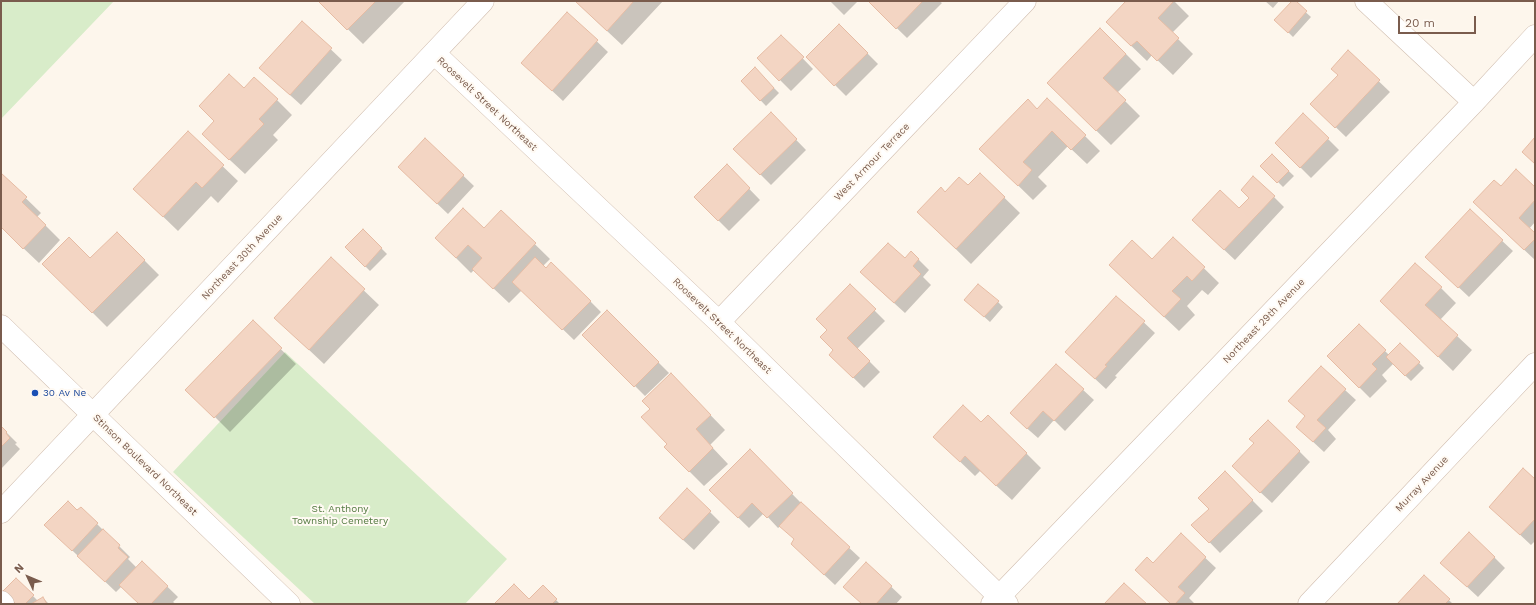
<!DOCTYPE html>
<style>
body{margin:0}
#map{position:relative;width:1536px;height:605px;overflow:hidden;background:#fdf6ec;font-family:"Work Sans",sans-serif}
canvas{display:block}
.frame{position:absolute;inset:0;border:2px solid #7a5c4d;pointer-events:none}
.north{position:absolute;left:8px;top:557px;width:40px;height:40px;-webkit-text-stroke:3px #fffaf3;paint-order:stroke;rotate:314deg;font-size:11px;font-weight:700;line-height:16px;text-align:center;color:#7a5c4d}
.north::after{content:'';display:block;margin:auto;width:14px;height:18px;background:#7a5c4d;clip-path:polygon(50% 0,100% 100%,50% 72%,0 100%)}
.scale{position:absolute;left:1398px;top:16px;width:78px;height:18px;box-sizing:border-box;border:2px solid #7a5c4d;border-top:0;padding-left:5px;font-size:12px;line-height:14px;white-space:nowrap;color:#7a5c4d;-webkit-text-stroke:3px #fffaf3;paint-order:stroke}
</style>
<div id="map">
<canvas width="1536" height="605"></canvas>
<div class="frame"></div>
<div class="north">N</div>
<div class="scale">20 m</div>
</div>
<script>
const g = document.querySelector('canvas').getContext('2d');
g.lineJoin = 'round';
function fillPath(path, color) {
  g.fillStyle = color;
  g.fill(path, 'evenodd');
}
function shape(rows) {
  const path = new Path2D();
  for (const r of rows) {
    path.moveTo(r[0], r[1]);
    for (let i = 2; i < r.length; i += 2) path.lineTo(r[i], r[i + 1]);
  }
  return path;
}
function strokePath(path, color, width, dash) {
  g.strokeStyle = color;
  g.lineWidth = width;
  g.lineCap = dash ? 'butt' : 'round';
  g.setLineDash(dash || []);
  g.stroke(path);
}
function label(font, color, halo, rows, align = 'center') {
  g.font = font + ' "Work Sans",sans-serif';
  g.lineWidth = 4;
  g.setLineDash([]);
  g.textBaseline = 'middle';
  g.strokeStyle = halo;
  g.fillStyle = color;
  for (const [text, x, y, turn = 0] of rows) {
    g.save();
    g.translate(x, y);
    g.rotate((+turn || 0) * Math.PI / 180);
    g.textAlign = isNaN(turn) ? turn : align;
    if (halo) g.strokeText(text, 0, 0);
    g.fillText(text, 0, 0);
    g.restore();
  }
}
fillPath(shape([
 [1,1,114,1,1,119],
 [285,352,507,559,465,604,315,604,173,472]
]), '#d8ecc9');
fillPath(shape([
 [319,1,405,1,363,44],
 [578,1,663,1,622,45,592,17,577,2],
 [830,1,858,1,844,15],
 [869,1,939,1,942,3,907,38],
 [1128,1,1174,1,1189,16,1172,33,1193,54,1173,75,1152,55,1147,61,1122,37],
 [1265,1,1279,1,1273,8],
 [1293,1,1311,17,1293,37,1281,25],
 [567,13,608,52,563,101,533,73],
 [302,22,342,60,301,105,271,78],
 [839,25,878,64,846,96,807,57],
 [781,36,813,69,791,91,758,58],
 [1348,52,1390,92,1346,137,1322,114],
 [1126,54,1141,69,1117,93,1140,116,1111,145,1063,98],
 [755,69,779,93,766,106,742,81],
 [244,90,277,100,292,115,273,135,278,140,245,174,218,149],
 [1037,110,1085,136,1100,151,1087,164,1068,146,1038,177,1047,186,1033,200,996,164],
 [771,114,806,150,771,185,735,149],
 [1303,114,1339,150,1311,178,1276,143],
 [188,133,238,181,218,203,211,196,178,231,150,204],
 [425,139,474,186,448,214,409,177],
 [1272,155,1294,176,1283,187,1262,166],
 [727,166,760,200,729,231,695,197],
 [1,174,41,213,37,217,60,240,39,263,1,227],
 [980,174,1020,213,971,264,918,212,945,193,968,187],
 [1501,188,1535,188,1535,222,1529,229,1535,235,1535,260,1485,213],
 [1274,197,1284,207,1235,260,1204,231,1239,209],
 [501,211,550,259,543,266,590,301,601,312,574,340,522,290,509,303,474,270,471,273,436,238,484,229],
 [1470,211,1513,251,1469,297,1437,267],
 [363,230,387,254,370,271,346,247],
 [117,233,159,275,107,327,44,264,90,259],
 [1173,238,1219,283,1208,295,1202,290,1187,306,1195,315,1179,331,1125,280,1152,261],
 [911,252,929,270,923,277,931,285,905,313,872,283,905,259],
 [331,259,379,305,324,364,291,333],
 [850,286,885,321,857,349,880,372,864,388,830,355,835,350,828,330],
 [1441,288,1456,303,1440,320,1472,350,1453,371,1396,316],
 [1117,297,1155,333,1115,376,1117,377,1106,389,1066,352],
 [998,302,1003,307,990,322,971,305],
 [607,311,669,373,645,396,584,335],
 [253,322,296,364,230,432,187,389],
 [1359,325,1389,355,1400,344,1424,368,1411,381,1393,364,1382,375,1387,381,1370,398,1328,356],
 [1056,365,1094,400,1065,431,1054,420,1038,438,1022,424],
 [686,390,725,430,710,445,728,464,704,486,689,471],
 [1345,390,1356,400,1328,430,1336,439,1324,452,1297,427],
 [1,427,17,443,15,444,20,449,1,469],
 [1255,443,1299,451,1310,462,1272,503,1244,477],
 [750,451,802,504,860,558,835,585,802,554,795,540,781,526,778,528,764,513,749,528,710,490],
 [950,452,1026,453,1041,468,1012,500,980,471,975,476],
 [1225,473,1263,511,1220,553,1193,525,1210,509],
 [1535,480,1535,541,1531,545,1501,517],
 [81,508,130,557,128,559,137,568,142,562,178,597,173,602,176,604,140,604,122,586,116,592,56,535],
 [710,512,720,522,694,550,671,529],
 [1181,535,1216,568,1189,598,1195,604,1172,604,1153,564],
 [1494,557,1505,568,1478,597,1452,573],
 [866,563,902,597,896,604,862,604],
 [1424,576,1453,604,1399,604],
 [16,579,38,601,43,598,49,604,17,604],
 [543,587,560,604,495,604,529,600]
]), '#0003');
const building = shape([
 [318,1,376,1,347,30,318,1],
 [577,1,634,1,607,31,576,2,577,1],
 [868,1,923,1,896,29,868,1],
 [1126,1,1174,1,1158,18,1179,38,1157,61,1137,41,1131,46,1106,22,1126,1],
 [1292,1,1296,1,1307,11,1288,33,1274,20,1292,1],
 [567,12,598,40,552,91,521,63,567,12],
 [302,21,332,48,290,95,259,68,302,21],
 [839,24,868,53,834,86,806,57,839,24],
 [1100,28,1126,54,1103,78,1126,100,1096,131,1047,83,1100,28],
 [781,35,804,57,779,81,757,58,781,35],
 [1348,50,1380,80,1335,128,1310,104,1338,75,1331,69,1348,50],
 [755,67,774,88,760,101,741,81,755,67],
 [229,74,244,88,254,77,278,99,259,119,264,124,229,160,202,134,214,121,199,106,229,74],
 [1047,98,1086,135,1071,150,1052,131,1023,162,1032,170,1018,186,979,149,1028,99,1037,109,1047,98],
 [771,112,797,139,760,175,733,149,771,112],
 [1303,113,1329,138,1300,168,1275,143,1303,113],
 [188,131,224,165,202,188,196,182,163,217,133,189,188,131],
 [1535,137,1535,164,1522,152,1535,137],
 [425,138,464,175,437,204,398,167,425,138],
 [1272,154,1289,171,1277,183,1260,166,1272,154],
 [727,164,750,188,718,221,694,197,727,164],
 [1516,169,1535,187,1535,200,1519,218,1535,233,1535,239,1524,250,1473,202,1494,180,1501,186,1516,169],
 [1,173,27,197,22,202,46,225,23,249,1,227,1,173],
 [980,173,1005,197,956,249,917,212,941,187,945,192,959,177,968,185,980,173],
 [1253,176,1275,196,1224,250,1192,220,1220,190,1239,208,1249,198,1241,190,1253,176],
 [463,208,484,228,501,210,536,243,493,289,472,269,482,258,468,245,456,258,435,238,463,208],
 [1470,209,1503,240,1458,288,1425,257,1470,209],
 [363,229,382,248,365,267,345,247,363,229],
 [117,232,145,260,92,313,42,264,69,237,90,258,117,232],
 [1173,237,1205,267,1192,281,1187,276,1172,291,1181,299,1164,317,1109,265,1132,240,1152,259,1173,237],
 [888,243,905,258,911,251,919,259,913,266,921,274,894,303,860,272,888,243],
 [331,257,365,289,309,350,274,318,331,257],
 [535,257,546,268,551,262,591,301,562,330,512,282,535,257],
 [1415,263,1442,287,1425,305,1458,335,1438,357,1380,301,1415,263],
 [850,284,876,309,847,338,870,361,853,378,829,355,833,350,820,337,827,330,816,319,850,284],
 [978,284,999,301,984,317,964,300,978,284],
 [1116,296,1145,321,1105,365,1107,366,1095,379,1065,352,1116,296],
 [607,310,659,362,634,387,582,335,607,310],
 [253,320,282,348,214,418,185,390,253,320],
 [1359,324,1386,350,1372,364,1377,369,1359,388,1327,356,1359,324],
 [1400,343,1420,362,1405,376,1386,357,1400,343],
 [1056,364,1084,389,1054,421,1043,411,1027,429,1010,413,1056,364],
 [1321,366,1346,389,1317,420,1326,428,1313,442,1296,427,1305,416,1288,401,1321,366],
 [671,373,711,415,696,429,713,448,689,472,664,447,667,444,641,417,650,409,642,401,671,373],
 [963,405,981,422,988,415,1027,453,996,486,965,456,960,462,933,437,963,405],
 [1268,420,1300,451,1260,493,1232,466,1254,443,1249,439,1268,420],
 [1,426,7,432,6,433,10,438,1,447,1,426],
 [750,449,793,493,767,518,752,503,738,518,709,490,750,449],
 [1523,468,1535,479,1535,519,1520,535,1489,507,1523,468],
 [1225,471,1253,500,1209,543,1191,525,1209,509,1198,498,1225,471],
 [687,488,711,511,683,540,659,518,687,488],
 [68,501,77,510,81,507,98,523,72,551,44,525,68,501],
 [801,502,850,547,824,575,791,544,794,539,779,526,801,502],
 [103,529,120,545,118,548,128,557,105,582,77,556,103,529],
 [1469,532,1495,557,1467,587,1440,563,1469,532],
 [1181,533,1206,557,1178,587,1185,593,1175,604,1171,604,1135,570,1147,557,1153,563,1181,533],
 [142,561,168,586,151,604,139,604,119,585,142,561],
 [866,562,892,586,876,604,862,604,843,587,866,562],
 [1424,575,1450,599,1445,604,1397,604,1424,575],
 [16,578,34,595,25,604,16,604,3,591,16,578],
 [1124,583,1147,604,1104,604,1124,583],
 [514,584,529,599,543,585,557,599,552,604,494,604,514,584],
 [43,597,47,604,31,604,43,597]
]);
fillPath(building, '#f3d5c3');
strokePath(building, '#e6bba3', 1);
const minor = shape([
 [1366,1,1474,102],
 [434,53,719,322,1007,604],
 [719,322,1025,1],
 [1,326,289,604],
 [1,512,483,1],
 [1,602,3,604],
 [992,604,1474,102,1535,36],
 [1309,604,1535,364]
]);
strokePath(minor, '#d1beb0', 23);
strokePath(minor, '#fff', 22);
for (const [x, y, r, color] of [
 [35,393,4,"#1a4fb4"]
]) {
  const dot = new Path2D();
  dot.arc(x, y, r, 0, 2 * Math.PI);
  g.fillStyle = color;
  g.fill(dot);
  strokePath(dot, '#fffaf3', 1.5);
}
label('10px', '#7a5c4d', '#fffaf3', [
 ["Roosevelt Street Northeast",487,104,43],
 ["West Armour Terrace",872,162,-46],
 ["Northeast 30th Avenue",242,257,-47],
 ["Northeast 29th Avenue",1264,321,-46],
 ["Roosevelt Street Northeast",722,326,44],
 ["Stinson Boulevard Northeast",145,465,44],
 ["Murray Avenue",1422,484,-47]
]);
label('10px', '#164399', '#fffaf3', [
 ["30 Av Ne",43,393]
], 'left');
label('10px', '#537a41', '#fffaf3', [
 ["St. Anthony",340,509],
 ["Township Cemetery",340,521]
]);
</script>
